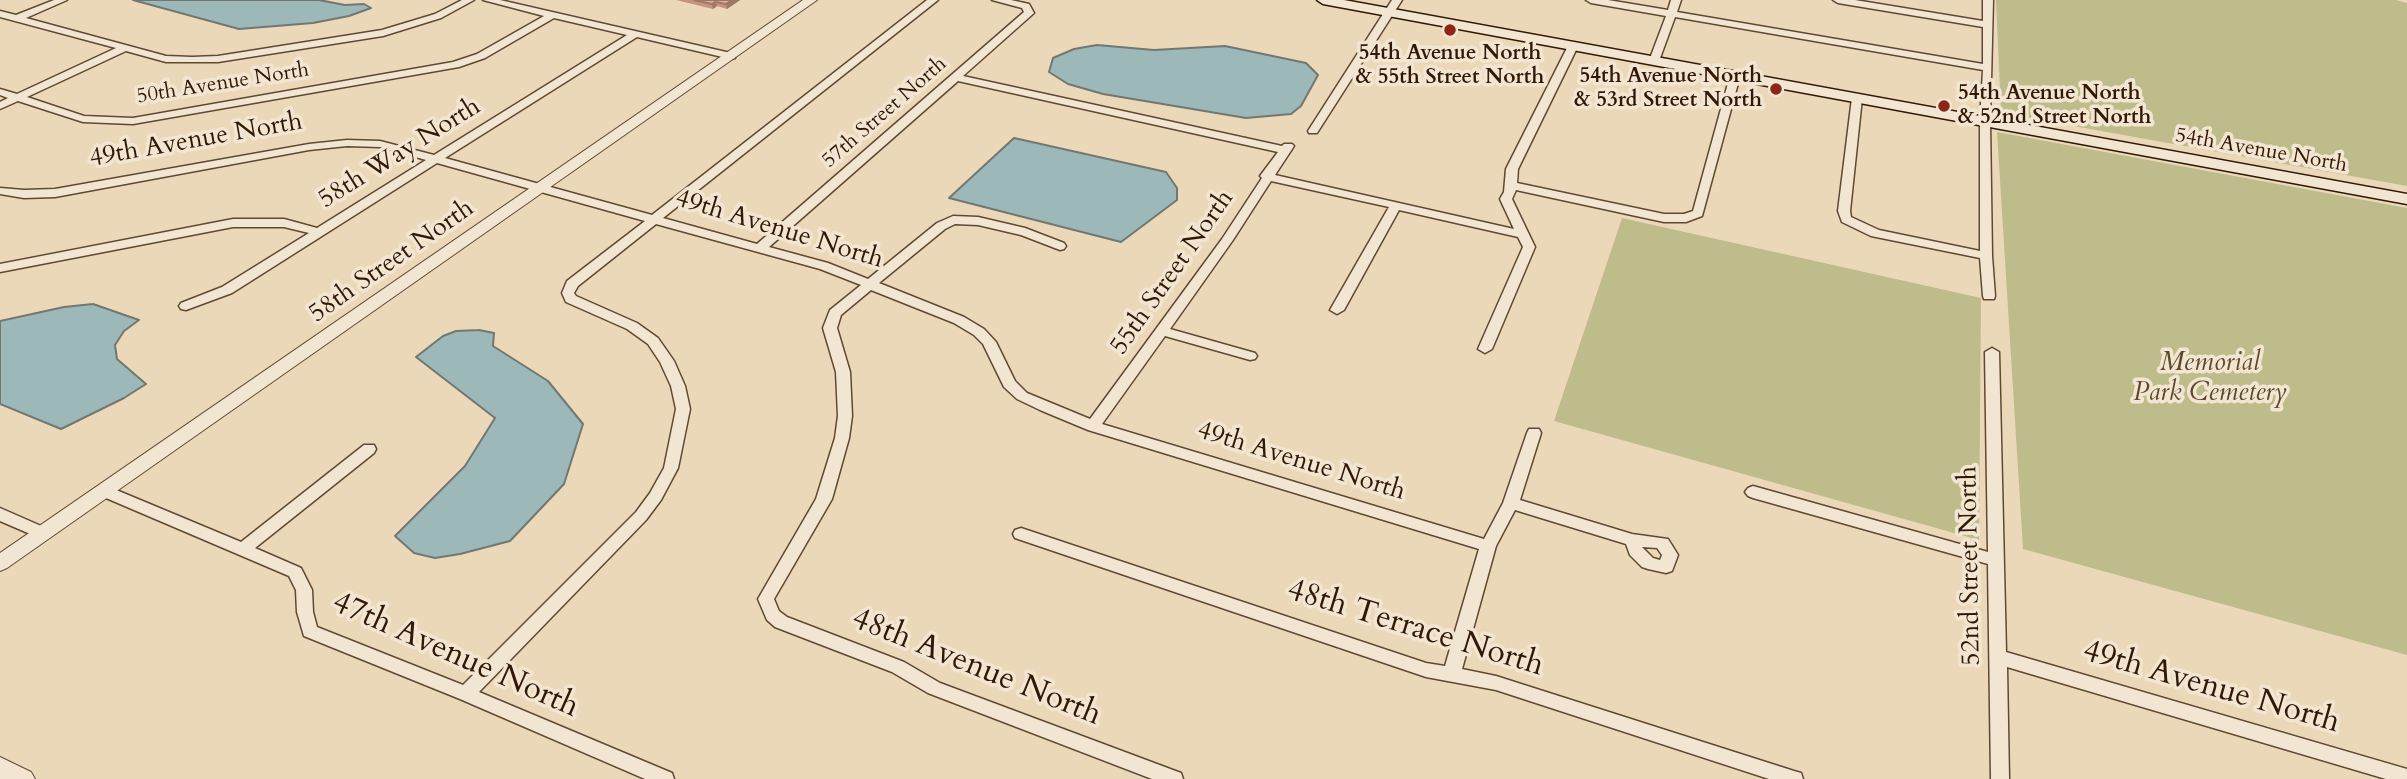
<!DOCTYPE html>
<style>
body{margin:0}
canvas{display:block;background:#ebd8b9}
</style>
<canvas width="2407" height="779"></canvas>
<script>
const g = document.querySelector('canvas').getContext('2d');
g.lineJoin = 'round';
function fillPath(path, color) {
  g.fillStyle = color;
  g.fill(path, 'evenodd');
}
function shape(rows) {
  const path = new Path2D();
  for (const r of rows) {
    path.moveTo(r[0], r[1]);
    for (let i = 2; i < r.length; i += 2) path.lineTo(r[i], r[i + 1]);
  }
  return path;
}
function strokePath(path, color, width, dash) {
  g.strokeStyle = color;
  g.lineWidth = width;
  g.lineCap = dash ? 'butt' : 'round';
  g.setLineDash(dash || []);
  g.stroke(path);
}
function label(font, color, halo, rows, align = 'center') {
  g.font = font + ' Cardo,serif';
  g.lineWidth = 7;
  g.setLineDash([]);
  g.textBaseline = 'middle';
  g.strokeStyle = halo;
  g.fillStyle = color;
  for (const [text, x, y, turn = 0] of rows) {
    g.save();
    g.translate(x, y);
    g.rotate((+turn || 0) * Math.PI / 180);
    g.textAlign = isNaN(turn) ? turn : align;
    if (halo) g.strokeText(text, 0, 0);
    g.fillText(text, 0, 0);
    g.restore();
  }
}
fillPath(shape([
 [1996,0,2396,0,2407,3,2407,186,2001,113],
 [1997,132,2407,208,2407,655,2023,549],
 [1622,218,1981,298,1979,540,1554,421]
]), '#bebc8b');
const water = shape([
 [133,0,319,0,345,5,364,4,371,8,349,16,313,23,239,29,133,0],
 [1097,45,1154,50,1225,46,1306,63,1318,75,1301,106,1291,114,1246,118,1103,94,1068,84,1049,72,1053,58,1074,49,1097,45],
 [1014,138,1166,172,1177,188,1177,200,1121,242,949,198,1014,138],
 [93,304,139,320,124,331,115,345,117,359,146,384,124,398,61,429,0,404,0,321,64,307,93,304],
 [479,330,494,333,493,346,548,381,583,424,564,484,510,541,460,554,435,558,414,553,395,536,465,466,495,418,416,357,443,336,456,331,479,330]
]);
fillPath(water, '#9cb8b9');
strokePath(water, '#727871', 2);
const minor = shape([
 [54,0,67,0,26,18,166,56,192,57,218,56,382,30,435,14,462,0,474,0,441,18,383,36,218,62,166,62,126,51,27,97,84,116,133,118,453,62,477,54,544,16,483,0,500,0,735,54,735,58,731,59,637,37,445,158,652,215,927,0,938,0,663,218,757,244,1024,12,1022,8,992,0,1011,0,1029,4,1034,13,963,76,1282,146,1284,144,1292,144,1294,146,1275,175,1514,229,1500,199,1504,192,1506,169,1569,44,1578,46,1518,169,1517,183,1664,214,1684,214,1693,211,1730,76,1735,73,1739,74,1740,76,1702,216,1686,222,1664,222,1516,190,1512,199,1535,247,1492,349,1485,353,1478,349,1523,247,1518,237,1399,210,1344,310,1337,314,1330,310,1389,207,1271,181,1233,240,1170,329,1255,353,1257,356,1255,359,1250,360,1165,336,1102,424,1484,539,1503,503,1527,433,1529,429,1539,429,1541,433,1520,500,1632,534,1668,539,1678,555,1672,571,1666,573,1648,569,1642,567,1630,555,1626,544,1515,510,1496,546,1462,669,1496,676,1794,771,1801,773,1803,779,1769,779,1496,690,1426,677,1015,538,1013,534,1015,530,1021,528,1426,663,1445,666,1479,549,1088,430,1040,410,1017,399,1004,387,983,344,974,335,954,323,871,290,841,315,837,328,850,372,852,416,849,438,832,499,774,599,779,611,787,617,904,662,940,683,1181,773,1183,779,1152,779,928,693,892,672,775,627,767,620,758,599,816,499,835,438,838,416,836,372,823,328,830,310,861,285,820,269,656,224,578,286,574,293,576,296,637,323,658,338,674,361,685,386,690,409,678,468,661,500,646,520,479,692,672,773,674,779,645,779,460,699,304,636,297,612,296,590,289,576,99,495,96,491,99,487,109,487,241,542,364,445,374,445,376,449,374,453,255,548,301,568,312,590,313,612,317,627,463,685,636,512,650,493,664,468,676,409,671,386,660,362,648,344,627,329,566,302,562,293,567,281,645,221,437,163,232,293,186,310,181,309,179,306,181,303,222,287,309,233,284,227,233,227,0,272,0,264,233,219,284,219,317,228,426,160,380,147,347,146,309,150,55,197,24,198,0,194,0,188,24,190,55,189,309,144,347,140,380,141,434,155,627,35,554,18,485,58,459,67,133,124,83,122,18,101,0,109,0,102,8,98,0,95,0,89,17,94,116,48,0,17,0,11,16,15,54,0],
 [958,81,1278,152,1260,176,1262,178,1222,239,1090,419,1027,393,1015,381,996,342,984,329,964,317,879,283,945,229,955,224,978,225,1021,235,1060,250,1064,249,1066,246,1064,243,1025,228,978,217,953,216,937,223,868,279,828,263,769,247,958,81],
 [1642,547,1657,548,1662,555,1660,560,1653,558,1642,547],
 [1392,0,1402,0,1317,133,1309,133,1308,131,1392,0],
 [1586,0,1608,0,1668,10,1671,0,1681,0,1677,12,1983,64,1983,27,1838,3,1833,0,1855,0,1983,21,1983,0,1993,0,1990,121,1992,256,1995,296,1994,299,1984,299,1983,296,1980,258,1871,236,1842,222,1838,211,1852,98,1857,95,1862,98,1850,211,1851,217,1879,230,1980,251,1980,121,1983,70,1675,17,1659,61,1654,64,1649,61,1666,16,1591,3,1586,0],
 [1992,348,1999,352,2006,652,2407,769,2407,779,2386,779,2007,667,2009,779,1991,779,1988,564,1753,498,1748,496,1745,492,1748,488,1753,486,1988,552,1985,352,1992,348],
 [0,508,48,529,50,533,48,537,42,539,0,521,0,508]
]);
const tertiary = shape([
 [803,0,817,0,7,568,0,571,0,553,803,0],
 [0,757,31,772,35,779,0,779,0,757]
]);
const secondary = shape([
 [1317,0,1344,0,2407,194,2407,204,1323,4,1317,0]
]);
strokePath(minor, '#604932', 3);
strokePath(tertiary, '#604932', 2);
strokePath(secondary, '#321905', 3);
fillPath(minor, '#f2e6d2');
fillPath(tertiary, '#f2e6d2');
fillPath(secondary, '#f2e6d2');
fillPath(shape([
 [676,0,740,0,727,9,717,6,713,9]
]), '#c5947f');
fillPath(shape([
 [732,0,740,0,727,9,726,4],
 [715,2,717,6,713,9,712,4]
]), '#a07868');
const building = shape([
 [694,0,732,0,726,4,715,2,712,4,694,0]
]);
fillPath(building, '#e5ac94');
strokePath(building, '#a07868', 2);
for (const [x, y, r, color] of [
 [1450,30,7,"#8f2418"],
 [1776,89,7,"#8f2418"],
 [1944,106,7,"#8f2418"]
]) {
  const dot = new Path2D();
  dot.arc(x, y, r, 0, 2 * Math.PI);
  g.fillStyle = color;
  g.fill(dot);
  strokePath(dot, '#f2e6d2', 2.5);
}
label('bold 21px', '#321905', '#f2e6d2', [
 ["54th Avenue North",1450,54],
 ["& 55th Street North",1450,78],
 ["54th Avenue North",1762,77,"right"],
 ["& 53rd Street North",1762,101,"right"],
 ["54th Avenue North",1958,94,"left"],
 ["& 52nd Street North",1958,118,"left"]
]);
label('21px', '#321905', '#f2e6d2', [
 ["50th Avenue North",223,84,-9],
 ["57th Street North",885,113,-41],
 ["54th Avenue North",2261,151,10]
]);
label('26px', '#321905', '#f2e6d2', [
 ["49th Avenue North",196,141,-10],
 ["58th Way North",400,154,-32],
 ["49th Avenue North",779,230,17],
 ["58th Street North",392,262,-35],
 ["55th Street North",1173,273,-55],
 ["49th Avenue North",1301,462,17],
 ["52nd Street North",1971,566,-91]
]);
label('italic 26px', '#5c4a2d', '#f2e6d2', [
 ["Memorial",2210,364],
 ["Park Cemetery",2210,394]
]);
label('32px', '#321905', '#f2e6d2', [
 ["48th Terrace North",1415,629,17],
 ["47th Avenue North",455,656,24],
 ["48th Avenue North",976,668,22],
 ["49th Avenue North",2211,688,16]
]);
</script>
